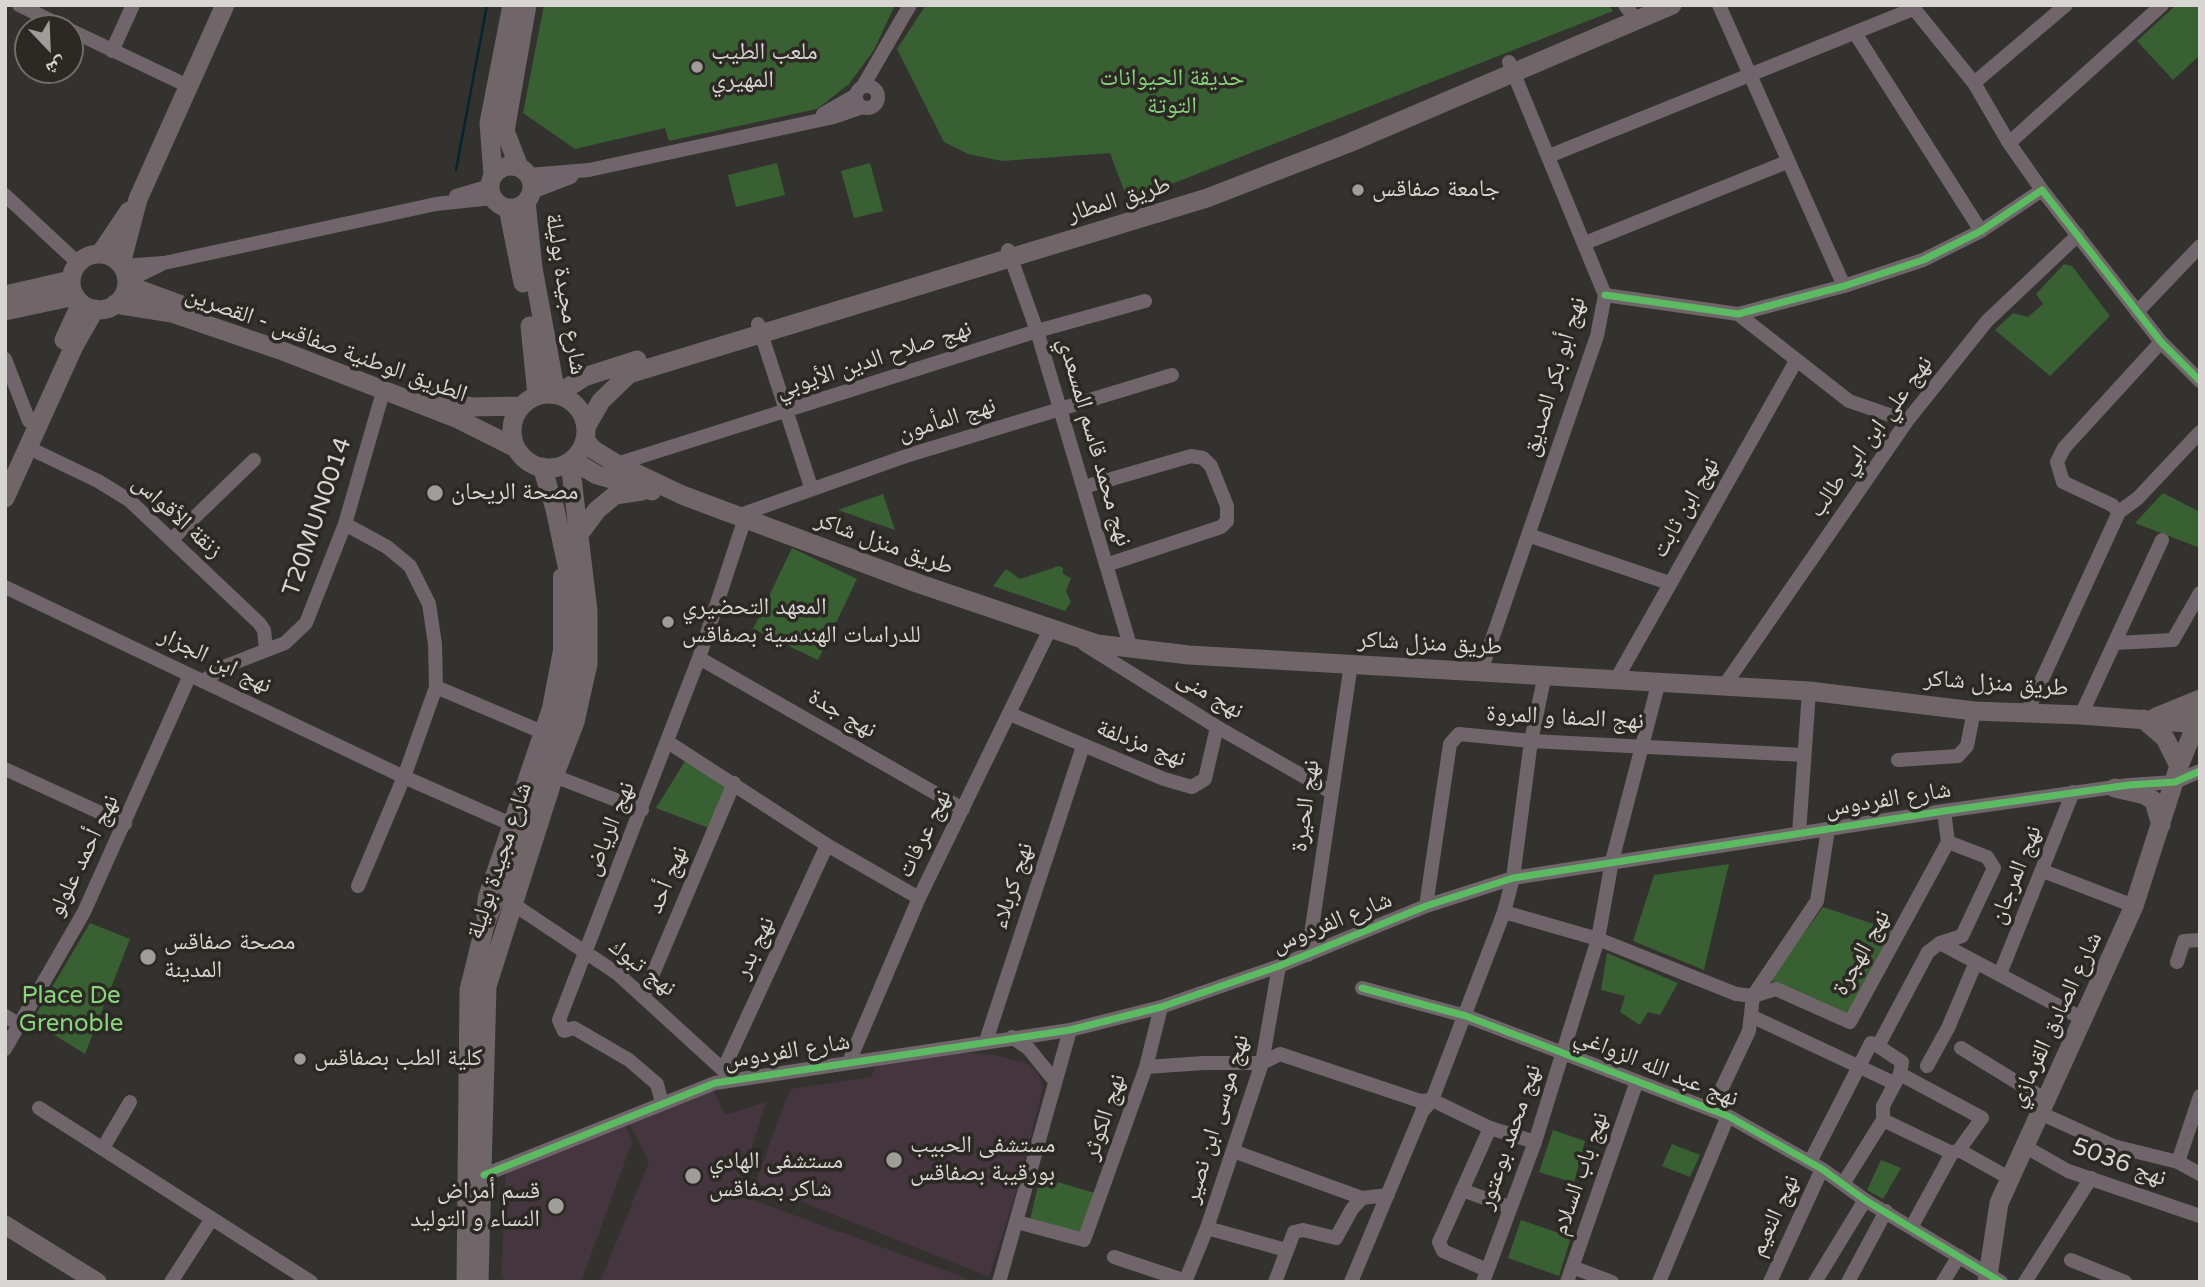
<!DOCTYPE html>
<meta charset="utf-8">
<style>
body{margin:0}
#map{position:relative;width:2205px;height:1287px;overflow:hidden;background:#34322f;font-family:"Varela Round","Noto Naskh Arabic",sans-serif}
canvas{display:block}
.frame{position:absolute;inset:0;border:7px solid #d8d6d2;pointer-events:none}
.north{position:absolute;left:14px;top:14px;width:70px;height:70px;box-sizing:border-box;background:#2c2823;border:2px solid #716e69;border-radius:50%;rotate:157deg;font-size:19px;font-weight:700;line-height:28px;text-align:center;color:#d8d6d2}
.north::after{content:'';display:block;margin:auto;width:24px;height:32px;background:#9f9d99;clip-path:polygon(50% 0,100% 100%,50% 72%,0 100%)}
</style>
<div id="map">
<canvas width="2205" height="1287"></canvas>
<div class="frame"></div>
<div class="north">ش</div>
</div>
<script>
const g = document.querySelector('canvas').getContext('2d');
g.lineJoin = 'round';
function fillPath(path, color) {
  g.fillStyle = color;
  g.fill(path, 'evenodd');
}
function shape(rows) {
  const path = new Path2D();
  for (const r of rows) {
    if (r.length === 3) {
      path.moveTo(r[0] + r[2], r[1]);
      path.arc(r[0], r[1], r[2], 0, 2 * Math.PI);
      continue;
    }
    path.moveTo(r[0], r[1]);
    for (let i = 2; i < r.length; i += 2) path.lineTo(r[i], r[i + 1]);
  }
  return path;
}
function strokePath(path, color, width, dash) {
  g.strokeStyle = color;
  g.lineWidth = width;
  g.lineCap = dash ? 'butt' : 'round';
  g.setLineDash(dash || []);
  g.stroke(path);
}
function label(font, color, halo, rows, align = 'center') {
  g.font = font + ' "Varela Round","Noto Naskh Arabic",sans-serif';
  g.lineWidth = 7;
  g.setLineDash([]);
  g.textBaseline = 'middle';
  g.strokeStyle = halo;
  g.fillStyle = color;
  for (const [text, x, y, turn = 0] of rows) {
    g.save();
    g.translate(x, y);
    g.rotate((+turn || 0) * Math.PI / 180);
    g.textAlign = isNaN(turn) ? turn : align;
    if (halo) g.strokeText(text, 0, 0);
    g.fillText(text, 0, 0);
    g.restore();
  }
}
fillPath(shape([
 [958,1052,995,1055,1028,1064,1039,1075,1043,1088,1018,1186,989,1277,755,1183,790,1089,871,1077,877,1065],
 [713,1090,725,1115,766,1102,739,1189,745,1197,966,1278,965,1282,600,1282,649,1162,629,1124],
 [626,1125,632,1142,581,1282,510,1282,501,1278,506,1170]
]), '#44353e');
fillPath(shape([
 [544,5,895,5,874,50,849,84,817,109,669,141,665,128,575,149,523,113],
 [926,5,1608,5,1613,11,1128,201,1110,153,1002,161,968,154,944,142,897,49],
 [2176,5,2200,5,2200,55,2173,80,2137,41],
 [777,163,785,195,736,207,728,175],
 [870,163,883,211,854,218,841,171],
 [2064,264,2072,266,2110,316,2050,376,1995,330,2013,313,2028,317,2043,304,2036,294],
 [2163,493,2200,512,2200,548,2135,523],
 [883,494,895,530,838,510],
 [792,548,857,579,818,660,753,629],
 [1059,566,1063,568,1063,574,1071,578,1066,591,1071,602,1065,611,993,586,1006,569,1020,579],
 [687,758,726,785,709,828,656,808],
 [1729,864,1704,970,1633,941,1654,875],
 [1823,907,1894,931,1848,1016,1770,980],
 [90,923,130,939,85,1054,32,1021],
 [1607,953,1678,983,1660,1015,1648,1012,1640,1025,1620,1012,1625,996,1601,990],
 [1553,1130,1585,1141,1574,1183,1539,1172],
 [1672,1144,1700,1155,1690,1177,1662,1166],
 [1881,1160,1901,1168,1883,1199,1867,1190],
 [1040,1177,1095,1193,1080,1233,1030,1220],
 [1521,1220,1571,1237,1559,1276,1508,1258]
]), '#386032');
strokePath(shape([
 [456,170,487,5]
]), '#062530', 2.5);
strokePath(shape([
 [19,5,66,28],
 [1625,5,1636,20],
 [1719,5,1844,286],
 [1911,5,1974,83,2009,143,2042,190],
 [70,30,188,86],
 [1855,33,1981,231],
 [112,51,133,5],
 [1974,83,2066,5],
 [867,97,11],
 [863,86,910,5],
 [823,114,856,95],
 [2009,143,2162,5],
 [1549,156,1913,9],
 [529,175,589,170,834,117,863,107],
 [532,192,571,177],
 [5,195,78,263],
 [456,196,490,186],
 [1585,243,1787,162],
 [1008,250,1037,331,1131,649],
 [122,266,164,263,436,204,492,198],
 [127,281,160,265],
 [1605,295,1738,314,1844,286,1923,260,1981,231,2042,190,2161,342,2200,381],
 [2137,312,2200,246],
 [1738,314,1849,401,1907,421],
 [758,324,811,487],
 [5,359,29,421],
 [29,448,98,481,129,500,259,623,264,630,266,649],
 [617,464,1037,331,1145,301],
 [1084,487,1191,456,1203,458,1211,466,1227,506,1227,521,1221,527,1106,565],
 [2119,512,2112,505,2063,482,2057,462,2064,448,2161,342],
 [737,516,909,455,1172,375],
 [345,524,387,547,410,566,429,604,435,644,436,687,404,777,358,886],
 [1528,535,1669,583],
 [171,540,254,460],
 [5,587,404,777,520,828],
 [2115,643,2173,640,2200,593],
 [1084,644,1217,727,1331,792],
 [699,658,963,809],
 [1481,671,1597,336,1605,295,1509,62],
 [1617,678,1796,361],
 [203,681,226,666,285,643,306,623,345,524,383,392],
 [1724,686,1907,421,1987,321,2078,235],
 [436,687,547,734],
 [2027,712,2119,512,2138,498,2200,432],
 [1010,714,1164,779,1192,787,1205,779,1217,727],
 [2081,715,2162,540],
 [668,742,827,845,919,898],
 [1898,760,1958,756,1967,746,1974,711],
 [5,769,125,824],
 [554,776,642,810],
 [1799,834,1809,691],
 [2043,871,2134,906],
 [513,904,618,974,733,1079],
 [1426,906,1450,744,1459,734,1531,741,1804,755],
 [1504,912,1598,939,1736,994,1753,996,1776,989,1850,1022,1948,842,1944,811],
 [483,915,485,897,549,708,560,650,560,576],
 [1940,943,2085,1020],
 [1308,955,1351,664],
 [2177,962,2184,941,2200,940],
 [2000,974,2073,792],
 [1362,988,1466,1016,1728,1116,1822,1169,1865,1200,2001,1282],
 [644,995,734,783],
 [5,1016,20,1025],
 [1751,1016,1894,1083],
 [1012,1037,1029,1049,1054,1080],
 [986,1041,1083,746],
 [1961,1048,2046,1100],
 [5,1049,84,912,190,675],
 [849,1062,919,898,1050,629],
 [1927,1066,1948,1028,1976,962],
 [1146,1067,1204,1063,1262,1063,1280,1054,1420,1101,1432,1100,1490,1128,1535,1142],
 [723,1070,827,845],
 [1900,1074,1982,1118,1959,1150],
 [662,1103,657,1084,629,1060,574,1028,564,1031,559,1020,699,658,745,518],
 [39,1108,311,1282],
 [1712,1109,1749,1031,1753,996,1817,901,1828,829],
 [2040,1113,2113,1146,2178,1162,2200,1174],
 [1883,1120,1952,1153,1959,1150,2009,1178],
 [2024,1146,2068,1171,2200,1216],
 [103,1148,130,1102],
 [1233,1151,1362,1198,1388,1195],
 [1810,1162,1871,1043,1878,1046],
 [2178,1162,2200,1096],
 [484,1175,715,1083,1070,1030,1161,1007,1279,966,1426,906,1513,878,1944,811,2129,785,2175,782,2200,771],
 [1843,1184,1883,1120,1883,1106,1900,1074,1902,1062,1878,1046,1928,952,1940,943,1962,936,1994,868,1987,857,1948,842],
 [1462,1190,1509,1207],
 [1017,1222,1084,1240,1146,1067,1161,1007],
 [1912,1226,1952,1153],
 [1207,1228,1286,1250],
 [1114,1257,1186,1281],
 [2071,1260,2125,1282],
 [1572,1267,1612,1282],
 [1487,1270,1443,1251,1439,1242,1490,1128],
 [171,1282,211,1220],
 [999,1282,1070,1030],
 [1185,1282,1207,1228,1262,1063,1279,966],
 [1275,1282,1294,1232,1303,1230,1336,1238,1352,1209,1362,1198],
 [1351,1282,1422,1112,1432,1100,1504,912,1513,878,1531,741,1545,674],
 [1483,1282,1535,1142,1598,939,1612,861,1659,681],
 [1567,1282,1637,1081],
 [1659,1282,1728,1116],
 [1770,1282,1822,1169],
 [1815,1282,1865,1200],
 [1848,1282,1886,1211],
 [1943,1282,1959,1256],
 [2025,1282,2091,1178]
]), '#70656a', 14);
strokePath(shape([
 [511,187,21],
 [519,167,505,131,527,5],
 [493,175,489,123,512,5],
 [526,202,533,268,556,394],
 [508,208,523,283],
 [100,254,129,211],
 [99,282,28],
 [121,264,138,199,225,5],
 [127,285,184,306],
 [5,295,71,280],
 [115,304,172,313,280,350,458,419,516,448],
 [5,311,75,296],
 [530,326,537,395],
 [64,340,81,303],
 [549,431,37],
 [558,394,584,377,637,360],
 [433,397,471,407,521,406],
 [586,427,601,401,629,374,1207,198,1349,143,1672,5],
 [585,440,594,450,617,464,682,495,917,583,1097,644,1189,655,1809,691,1974,711,2081,715,2200,724],
 [572,460,597,475,652,491],
 [5,498,74,346,95,309],
 [580,533,597,510,615,495,642,491],
 [2156,717,2200,699],
 [2143,719,2165,738,2179,766],
 [2115,788,2145,795,2154,801,2161,825],
 [5,1225,97,1282],
 [466,1282,469,990,485,925,555,738,567,695,573,654,569,575,555,509,542,467],
 [479,1282,487,986,554,776,575,722,588,664,588,611,570,462],
 [1987,1282,1999,1203,2134,906,2179,766,2200,715]
]), '#706569', 19);
strokePath(shape([
 [1605,295,1738,314,1844,286,1923,260,1981,231,2042,190,2161,342,2200,381],
 [1362,988,1466,1016,1728,1116,1822,1169,1865,1200,2001,1282],
 [484,1175,715,1083,1070,1030,1161,1007,1279,966,1426,906,1513,878,1944,811,2129,785,2175,782,2200,771]
]), '#5cba63', 7);
for (const [x, y, r, color] of [
 [697,67,7,"#9f9d99"],
 [1358,190,7,"#9f9d99"],
 [435,493,9,"#9f9d99"],
 [668,622,7,"#9f9d99"],
 [148,957,9,"#9f9d99"],
 [300,1059,7,"#9f9d99"],
 [894,1160,9,"#9f9d99"],
 [693,1176,9,"#9f9d99"],
 [556,1206,9,"#9f9d99"]
]) {
  const dot = new Path2D();
  dot.arc(x, y, r, 0, 2 * Math.PI);
  g.fillStyle = color;
  g.fill(dot);
  strokePath(dot, '#2c2823', 2.5);
}
label('24px', '#d8d6d2', '#2c2823', [
 ["ملعب الطيب",711,53],
 ["المهيري",711,81],
 ["جامعة صفاقس",1372,190],
 ["مصحة الريحان",451,493],
 ["المعهد التحضيري",682,608],
 ["للدراسات الهندسية بصفاقس",682,636],
 ["مصحة صفاقس",164,943],
 ["المدينة",164,971],
 ["كلية الطب بصفاقس",314,1059],
 ["مستشفى الحبيب",910,1146],
 ["بورقيبة بصفاقس",910,1174],
 ["مستشفى الهادي",709,1162],
 ["شاكر بصفاقس",709,1190],
 ["قسم أمراض",540,1192,"right"],
 ["النساء و التوليد",540,1220,"right"]
], 'left');
label('24px', '#87d57d', '#2c2823', [
 ["حديقة الحيوانات",1172,79],
 ["التوتة",1172,107],
 ["Place De",71,997],
 ["Grenoble",71,1025]
]);
label('24px', '#d8d6d2', '#2c2823', [
 ["طريق المطار",1119,200,-17],
 ["شارع مجيدة بوليلة",565,294,81],
 ["الطريق الوطنية صفاقس - القصرين",326,345,20],
 ["نهج صلاح الدين الأيوبي",874,360,-18],
 ["نهج أبو بكر الصديق",1555,377,-73],
 ["نهج المأمون",947,420,-17],
 ["نهج علي ابن ابي طالب",1871,437,-54],
 ["نهج محمد قاسم المسعدي",1094,442,74],
 ["نهج ابن ثابت",1686,508,-60],
 ["زنقة الأقواس",177,517,42],
 ["T20MUN0014",318,517,-71],
 ["طريق منزل شاكر",884,544,20],
 ["طريق منزل شاكر",1430,644,3],
 ["نهج ابن الجزار",215,661,26],
 ["طريق منزل شاكر",1996,684,4],
 ["نهج منى",1210,695,31],
 ["نهج جدة",842,714,30],
 ["نهج الصفا و المروة",1565,718,3],
 ["نهج مزدلفة",1141,744,21],
 ["شارع الفردوس",1888,800,-9],
 ["نهج الحيرة",1306,806,-82],
 ["نهج الرياض",610,829,-68],
 ["نهج عرفات",925,834,-64],
 ["نهج أحمد علولو",84,856,-64],
 ["شارع مجيدة بوليلة",500,861,-72],
 ["نهج المرجان",2016,875,-68],
 ["نهج أحد",668,880,-67],
 ["نهج كربلاء",1013,886,-72],
 ["شارع الفردوس",1332,923,-22],
 ["نهج بدر",755,948,-65],
 ["نهج الهجرة",1862,953,-61],
 ["نهج تبوك",642,968,38],
 ["شارع الصادق القرمازي",2056,1020,-65],
 ["شارع الفردوس",787,1052,-9],
 ["نهج عبد الله الزواغي",1656,1068,22],
 ["نهج الكوثر",1105,1117,-71],
 ["نهج موسى ابن نصير",1217,1119,-73],
 ["نهج محمد بوعتور",1510,1137,-71],
 ["نهج 5036",2119,1163,20],
 ["نهج باب السلام",1581,1174,-71],
 ["نهج النعيم",1775,1216,-65]
]);
</script>
